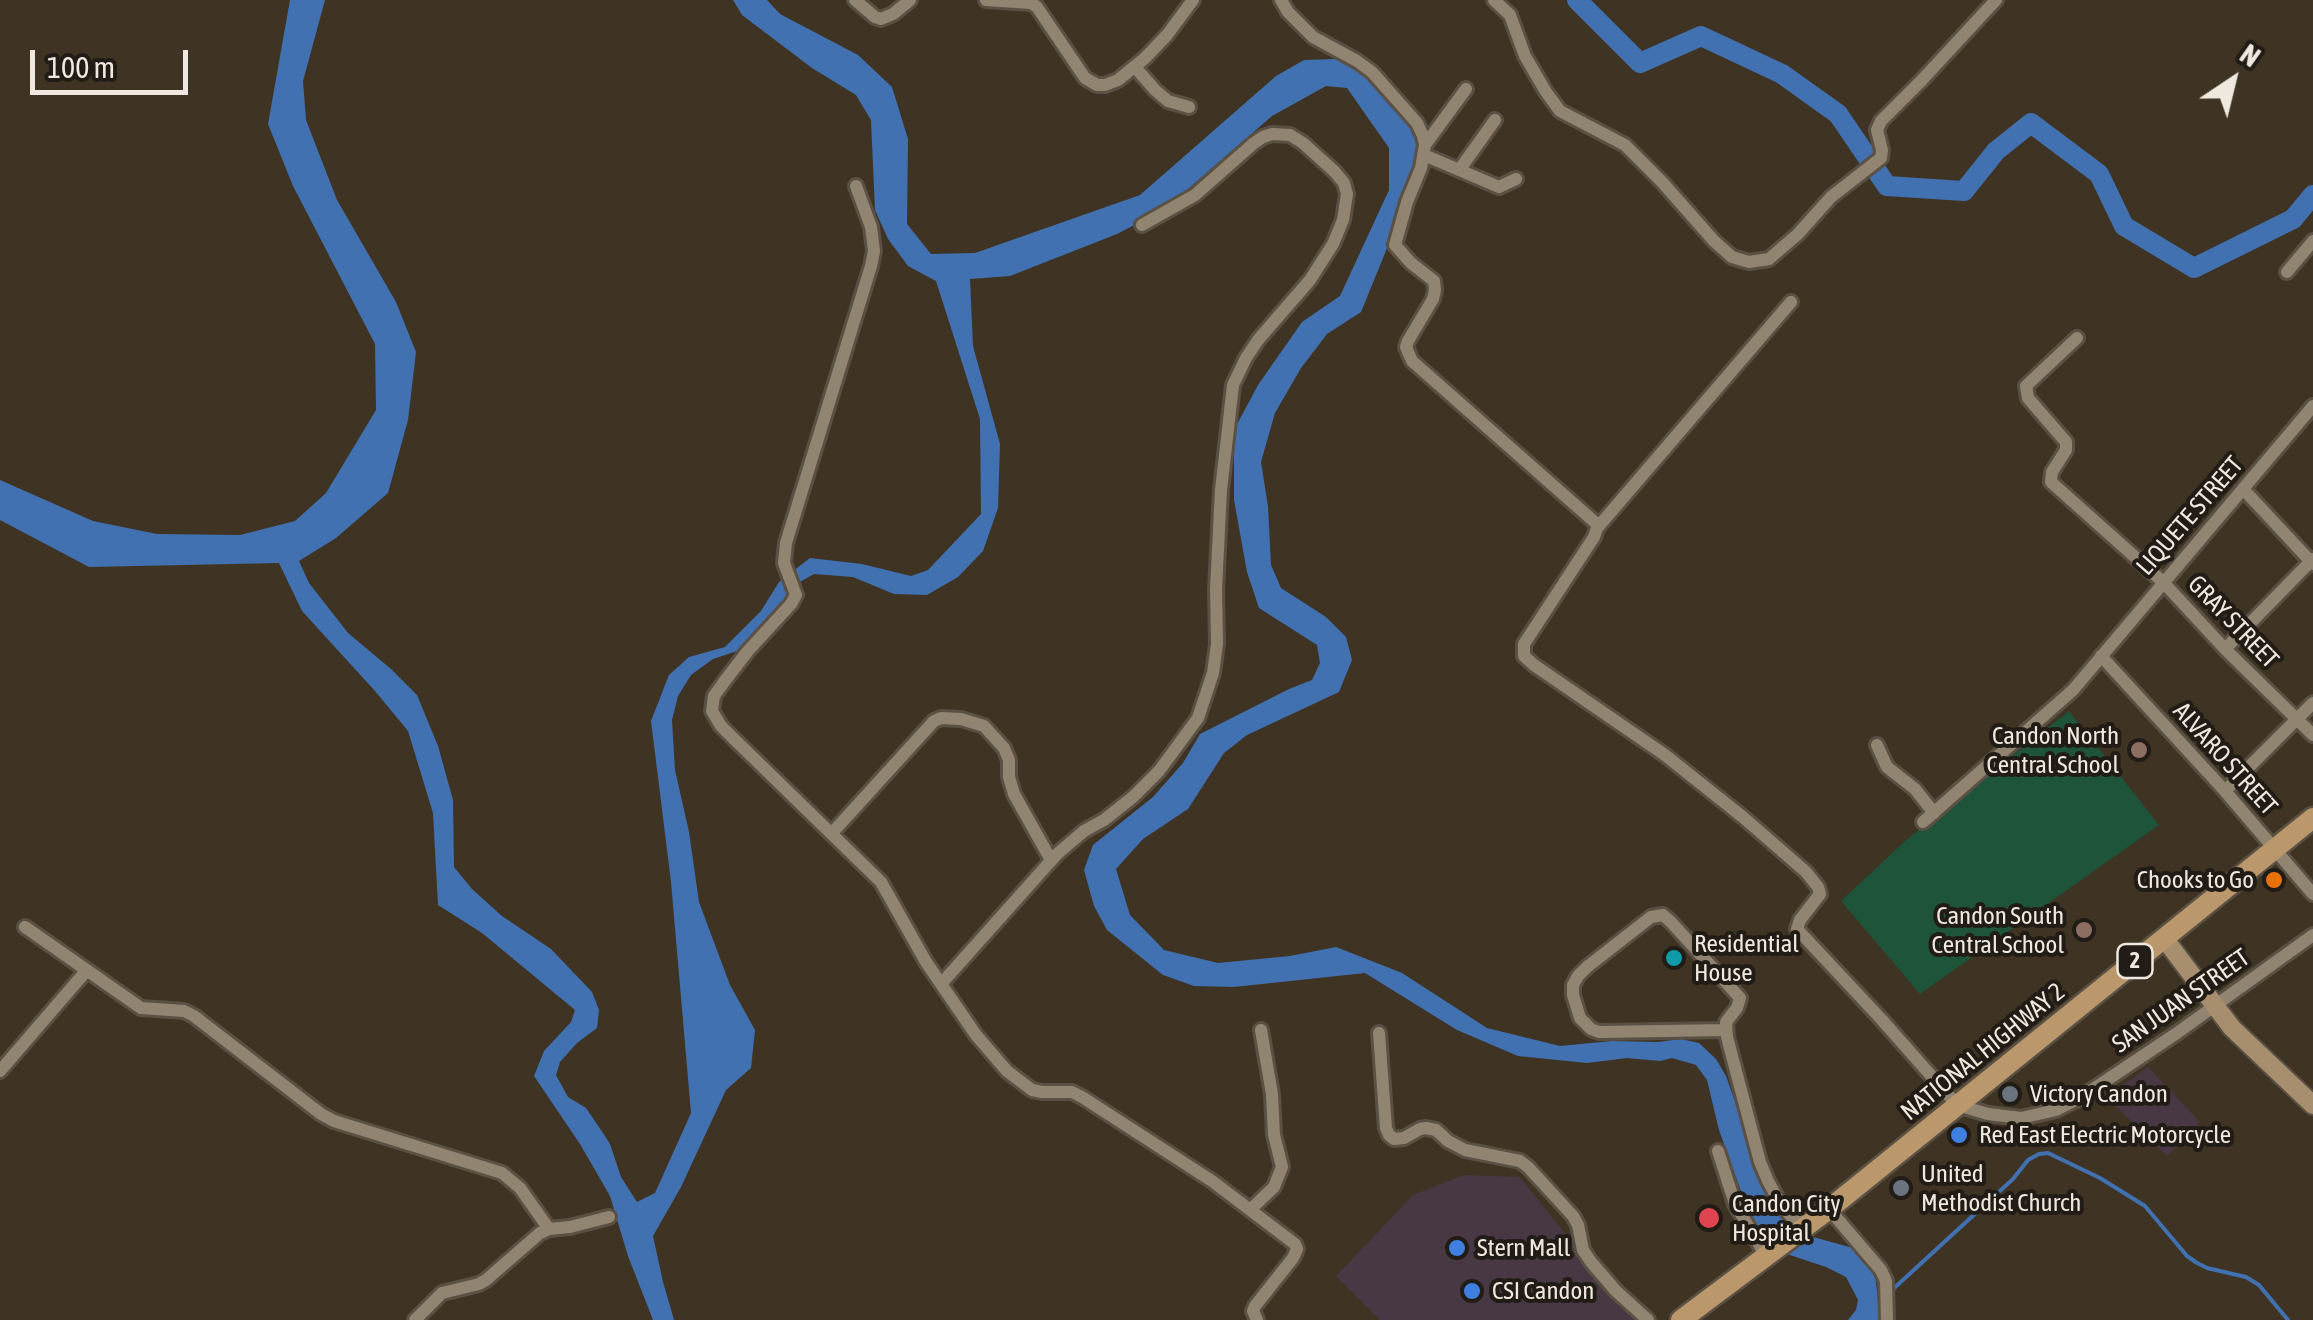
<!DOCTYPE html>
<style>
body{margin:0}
#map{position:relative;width:2313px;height:1320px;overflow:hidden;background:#3f3423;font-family:"Asap Condensed",sans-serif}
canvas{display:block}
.north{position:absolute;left:2183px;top:30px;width:100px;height:100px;-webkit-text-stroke:8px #211c15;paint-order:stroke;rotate:35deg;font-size:28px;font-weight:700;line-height:40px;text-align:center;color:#efe8de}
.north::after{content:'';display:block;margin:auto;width:35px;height:45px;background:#efe8de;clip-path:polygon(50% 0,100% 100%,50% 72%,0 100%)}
.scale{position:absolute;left:30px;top:50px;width:158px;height:45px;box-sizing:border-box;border:5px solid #efe8de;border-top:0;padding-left:12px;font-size:30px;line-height:35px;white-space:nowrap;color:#efe8de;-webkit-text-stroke:8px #211c15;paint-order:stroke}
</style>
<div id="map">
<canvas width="2313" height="1320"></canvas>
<div class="north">N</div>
<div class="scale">100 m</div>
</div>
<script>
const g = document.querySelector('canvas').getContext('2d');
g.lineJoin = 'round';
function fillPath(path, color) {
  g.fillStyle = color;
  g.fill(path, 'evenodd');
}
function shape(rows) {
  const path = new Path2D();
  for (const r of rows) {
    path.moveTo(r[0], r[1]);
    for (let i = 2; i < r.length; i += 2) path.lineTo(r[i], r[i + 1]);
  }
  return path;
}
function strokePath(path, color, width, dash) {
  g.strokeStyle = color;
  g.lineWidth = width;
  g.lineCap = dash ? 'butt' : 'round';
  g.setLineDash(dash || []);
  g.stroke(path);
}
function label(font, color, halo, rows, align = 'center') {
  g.font = font + ' "Asap Condensed",sans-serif';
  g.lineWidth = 8;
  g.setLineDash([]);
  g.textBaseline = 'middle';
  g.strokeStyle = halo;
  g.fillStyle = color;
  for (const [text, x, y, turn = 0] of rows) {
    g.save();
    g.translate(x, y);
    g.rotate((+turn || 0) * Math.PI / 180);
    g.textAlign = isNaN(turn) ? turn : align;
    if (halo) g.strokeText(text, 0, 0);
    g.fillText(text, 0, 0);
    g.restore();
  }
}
fillPath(shape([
 [2148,1067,2200,1122,2167,1156,2106,1097],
 [1464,1175,1520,1177,1579,1251,1641,1320,1380,1320,1336,1276,1413,1195]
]), '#473844');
fillPath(shape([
 [2069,711,2159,825,1920,994,1841,901,1905,841]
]), '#1d543a');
fillPath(shape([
 [290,0,325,0,303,81,306,120,337,200,396,302,416,352,408,420,388,493,336,538,299,561,309,583,348,633,391,669,417,695,438,746,453,800,454,867,472,889,502,916,551,949,592,992,599,1010,597,1028,577,1043,560,1062,556,1075,568,1097,586,1108,603,1133,610,1144,621,1177,637,1202,655,1193,691,1113,671,882,651,721,669,675,689,657,725,647,761,611,779,582,810,558,862,564,911,576,928,570,981,514,980,419,936,281,908,266,888,239,875,210,871,120,856,95,812,68,742,15,733,0,767,0,780,14,858,55,892,87,908,139,907,224,931,254,975,253,1140,195,1276,76,1304,60,1335,59,1362,72,1388,94,1414,128,1419,155,1401,214,1361,312,1327,334,1301,368,1275,413,1261,462,1268,507,1271,565,1281,588,1326,617,1346,637,1352,660,1339,692,1247,735,1224,753,1188,809,1143,839,1116,869,1130,915,1164,950,1218,963,1290,956,1336,947,1402,973,1487,1028,1560,1046,1612,1041,1658,1042,1681,1039,1699,1043,1716,1059,1726,1076,1763,1181,1785,1221,1813,1237,1853,1248,1875,1273,1880,1320,1848,1320,1856,1310,1858,1300,1846,1277,1826,1267,1781,1252,1760,1233,1751,1219,1719,1130,1707,1080,1696,1065,1672,1058,1660,1061,1627,1058,1587,1063,1518,1056,1457,1030,1365,973,1234,987,1194,986,1163,975,1107,930,1094,906,1084,870,1093,845,1153,797,1183,763,1200,734,1289,689,1312,680,1320,663,1317,645,1259,608,1247,572,1234,500,1234,430,1258,385,1302,322,1340,296,1389,190,1389,148,1347,88,1326,86,1272,116,1165,209,1117,234,1010,276,970,279,973,346,1000,444,998,508,983,551,958,577,927,595,894,594,853,577,814,574,791,587,782,608,740,650,713,659,691,675,678,696,672,720,675,770,689,832,699,902,730,985,755,1030,751,1068,726,1090,681,1187,653,1236,663,1282,674,1320,653,1320,628,1256,610,1196,580,1144,534,1076,544,1051,571,1022,575,1010,482,933,438,905,433,813,408,731,375,691,302,611,279,563,89,567,0,520,0,480,93,521,157,534,240,535,295,521,326,493,376,410,375,344,293,186,268,124]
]), '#4271b1');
strokePath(shape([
 [1892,1290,2013,1179,2028,1160,2039,1154,2048,1153,2100,1178,2145,1206,2187,1256,2197,1263,2207,1268,2246,1277,2259,1285,2288,1320]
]), '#4271b1', 4);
strokePath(shape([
 [1577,0,1640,63,1701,36,1782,74,1838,114,1887,186,1964,191,1996,151,2031,123,2099,174,2124,226,2194,268,2293,219,2313,195]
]), '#4271b1', 20);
const street = shape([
 [855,0,875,17,881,19,893,14,910,0],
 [986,0,1031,3,1037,7,1085,78,1097,85,1105,85,1118,80,1145,58,1167,35,1193,0],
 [1281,0,1288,12,1313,37,1357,61,1372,72,1417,123,1423,136,1425,145,1421,168,1407,202,1395,245,1411,263,1434,281,1435,290,1433,299,1408,341,1406,347,1412,361,1598,525,1594,537,1524,644,1524,656,1534,665,1665,755,1744,818,1806,872,1818,887,1820,894,1800,920,1797,929,1882,1020,1957,1105,1988,1114,2021,1118,2056,1110,2080,1098,2177,1033,2313,935],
 [1494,0,1510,15,1525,56,1546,92,1560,111,1625,145,1662,182,1714,241,1732,257,1749,262,1769,259,1798,234,1831,197,1881,158,1882,150,1877,130,1881,121,1921,81,1996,0],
 [1135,67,1155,90,1168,101,1189,107],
 [1425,145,1466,89],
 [1424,155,1499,187,1516,179],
 [1460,169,1495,120],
 [856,186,871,227,874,251,871,266,786,543,784,563,796,595,791,604,747,652,724,682,714,696,712,711,721,726,734,739,881,882,926,962,976,1035,1007,1071,1032,1090,1042,1092,1072,1092,1082,1097,1212,1181,1295,1244,1297,1249,1293,1258,1255,1306,1253,1311,1257,1320],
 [2287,272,2313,241],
 [2077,338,2026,386,2028,398,2066,442,2066,450,2052,472,2051,482,2163,582,2225,649,2313,735],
 [2244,490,2313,564],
 [1598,527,1791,302],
 [2225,649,2313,559],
 [2101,656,2225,791,2313,894],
 [1877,745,1887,767,1915,789,1934,813],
 [2225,791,2313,703],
 [1923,822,2073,690,2313,406],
 [832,833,934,721,941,718,961,719,984,726,1004,748,1009,760,1009,777,1014,794,1051,860],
 [25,927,141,1008,184,1011,194,1016,321,1114,334,1121,502,1173,520,1188,549,1229],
 [941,984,1057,854,1084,831,1104,820,1133,797,1159,771,1198,718,1213,673,1217,644,1216,589,1221,490,1233,385,1246,358,1258,340,1310,280,1333,244,1343,220,1347,194,1344,183,1335,172,1303,143,1290,135,1272,134,1263,137,1254,143,1195,195,1142,225],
 [1726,1030,1599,1032,1591,1029,1580,1018,1573,995,1573,985,1578,976,1587,967,1651,917,1663,915,1671,922,1740,998,1737,1008,1726,1022,1727,1037,1760,1162,1768,1181,1781,1205,1791,1216,1809,1225],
 [1379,1033,1386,1128,1389,1135,1394,1139,1404,1138,1420,1129,1426,1128,1436,1130,1448,1141,1465,1150,1520,1161,1528,1167,1573,1216,1578,1225,1583,1250,1591,1262,1616,1291,1648,1320],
 [0,1071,87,970],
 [1718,1151,1735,1204,1766,1256],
 [1251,1209,1274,1187,1282,1167,1274,1135,1272,1094,1261,1030],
 [1829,1209,1881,1270,1886,1281,1887,1320],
 [415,1320,442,1293,479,1284,486,1280,540,1233,549,1229,570,1227,609,1217]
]);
const secondary = shape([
 [2164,938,2232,1028,2313,1105]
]);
const primary = shape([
 [1681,1320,1829,1209,2313,818]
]);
strokePath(street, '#5a5043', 18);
strokePath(secondary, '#5a5043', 22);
strokePath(primary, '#5a5043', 25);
strokePath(street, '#918572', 12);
strokePath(secondary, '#a68e6e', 18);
strokePath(primary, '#ba986b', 20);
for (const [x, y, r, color] of [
 [2139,750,10,"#8d6e63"],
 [2274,880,10,"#e8710a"],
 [2084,930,10,"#8d6e63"],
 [1674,958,10,"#0f9aa8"],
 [2010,1094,10,"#6b7280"],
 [1959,1135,10,"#3f7fe0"],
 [1901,1188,10,"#6b7280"],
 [1709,1218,12,"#e0444e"],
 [1457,1248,10,"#3f7fe0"],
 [1472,1291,10,"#3f7fe0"]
]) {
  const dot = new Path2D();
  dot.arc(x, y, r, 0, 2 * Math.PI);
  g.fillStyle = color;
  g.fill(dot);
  strokePath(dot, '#211c15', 4);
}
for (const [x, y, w] of [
 [2135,961,35]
]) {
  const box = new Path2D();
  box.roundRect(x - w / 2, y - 17, w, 34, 8);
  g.fillStyle = '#211c15';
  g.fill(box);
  strokePath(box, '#efe8de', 2.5);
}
label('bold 22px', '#efe8de', null, [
 ["2",2135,961]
]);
label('25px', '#efe8de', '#211c15', [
 ["LIQUETE STREET",2190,516,-49],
 ["GRAY STREET",2233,622,46],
 ["ALVARO STREET",2225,759,48],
 ["SAN JUAN STREET",2181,1001,-35],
 ["NATIONAL HIGHWAY 2",1983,1052,-39]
]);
label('25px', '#efe8de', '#211c15', [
 ["Candon North",2119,736,"right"],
 ["Central School",2119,765,"right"],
 ["Chooks to Go",2254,880,"right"],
 ["Candon South",2064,916,"right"],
 ["Central School",2064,945,"right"],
 ["Residential",1694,944],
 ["House",1694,973],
 ["Victory Candon",2030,1094],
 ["Red East Electric Motorcycle",1979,1135],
 ["United",1921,1174],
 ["Methodist Church",1921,1203],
 ["Candon City",1732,1204],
 ["Hospital",1732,1233],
 ["Stern Mall",1477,1248],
 ["CSI Candon",1492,1291]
], 'left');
</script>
